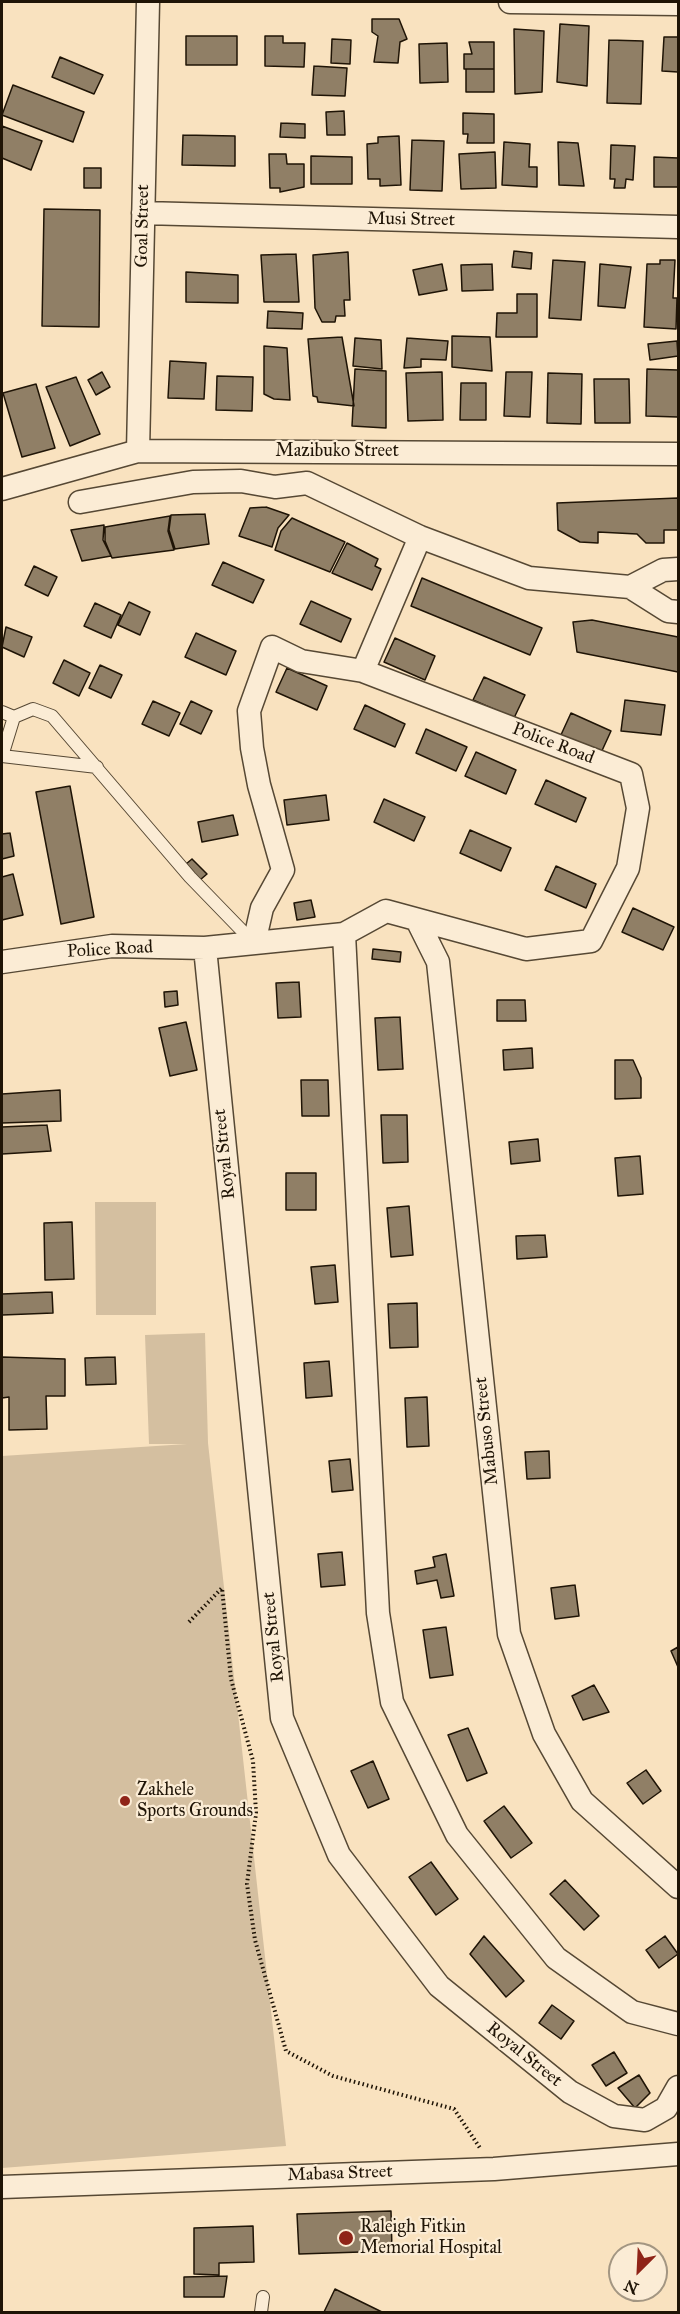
<!DOCTYPE html>
<style>
body{margin:0}
#map{position:relative;width:680px;height:2314px;overflow:hidden;background:#f9e2bf;font-family:"IM FELL Great Primer",serif}
canvas{display:block}
.frame{position:absolute;inset:0;border:3px solid #1f1406;pointer-events:none}
.north{position:absolute;left:608px;top:2242px;width:60px;height:60px;box-sizing:border-box;background:#fbecd5;border:2px solid #a39682;border-radius:50%;rotate:204deg;font-size:16px;font-weight:700;line-height:24px;text-align:center;color:#1f1406}
.north::after{content:'';display:block;margin:auto;width:21px;height:27px;background:#8f2418;clip-path:polygon(50% 0,100% 100%,50% 72%,0 100%)}
</style>
<div id="map">
<canvas width="680" height="2314"></canvas>
<div class="frame"></div>
<div class="north">N</div>
</div>
<script>
const g = document.querySelector('canvas').getContext('2d');
g.lineJoin = 'round';
function fillPath(path, color) {
  g.fillStyle = color;
  g.fill(path, 'evenodd');
}
function shape(rows) {
  const path = new Path2D();
  for (const r of rows) {
    path.moveTo(r[0], r[1]);
    for (let i = 2; i < r.length; i += 2) path.lineTo(r[i], r[i + 1]);
  }
  return path;
}
function strokePath(path, color, width, dash) {
  g.strokeStyle = color;
  g.lineWidth = width;
  g.lineCap = dash ? 'butt' : 'round';
  g.setLineDash(dash || []);
  g.stroke(path);
}
function label(font, color, halo, rows, align = 'center') {
  g.font = font + ' "IM FELL Great Primer",serif';
  g.lineWidth = 4.5;
  g.setLineDash([]);
  g.textBaseline = 'middle';
  g.strokeStyle = halo;
  g.fillStyle = color;
  for (const [text, x, y, turn = 0] of rows) {
    g.save();
    g.translate(x, y);
    g.rotate((+turn || 0) * Math.PI / 180);
    g.textAlign = isNaN(turn) ? turn : align;
    if (halo) g.strokeText(text, 0, 0);
    g.fillText(text, 0, 0);
    g.restore();
  }
}
fillPath(shape([
 [95,1202,156,1202,156,1315,96,1315],
 [205,1333,208,1443,286,2146,2,2168,2,1456,187,1444,149,1444,145,1335]
]), '#d4bfa0');
const building = shape([
 [372,19,399,19,407,39,400,42,398,63,374,62,378,36,372,32,372,19],
 [560,24,589,26,587,86,557,82,560,24],
 [514,29,544,31,542,92,515,94,514,29],
 [186,36,237,36,237,65,186,65,186,36],
 [265,36,283,36,283,43,305,43,304,67,265,66,265,36],
 [664,37,678,37,678,72,662,71,664,37],
 [332,39,351,40,350,64,331,63,332,39],
 [609,40,643,41,641,104,607,103,609,40],
 [469,42,494,42,494,69,464,69,464,54,472,54,469,42],
 [447,43,448,82,420,83,419,44,447,43],
 [60,57,103,75,94,94,52,77,60,57],
 [314,66,347,68,345,96,312,95,314,66],
 [466,69,494,69,494,92,466,92,466,69],
 [13,85,84,112,73,142,2,115,13,85],
 [344,111,345,135,327,135,326,112,344,111],
 [463,113,494,114,494,143,467,143,468,134,463,134,463,113],
 [281,123,305,124,305,138,280,137,281,123],
 [2,126,42,141,31,170,2,158,2,126],
 [183,135,235,136,235,166,182,165,183,135],
 [399,136,401,185,380,186,380,179,368,179,367,144,378,143,378,137,399,136],
 [412,140,444,141,442,191,410,190,412,140],
 [504,142,530,144,529,167,537,167,537,187,502,185,504,142],
 [558,142,578,143,584,186,559,185,558,142],
 [611,145,635,146,633,180,626,179,625,188,614,188,615,179,610,179,611,145],
 [495,152,496,188,461,189,459,154,495,152],
 [269,154,286,154,287,164,304,164,304,187,280,192,280,188,270,188,269,154],
 [311,156,352,157,352,184,311,184,311,156],
 [654,157,678,158,678,187,654,187,654,157],
 [84,168,101,168,101,188,84,188,84,168],
 [44,209,100,210,99,327,42,326,44,209],
 [514,251,532,253,531,269,512,267,514,251],
 [348,252,350,300,344,300,345,316,336,316,335,322,322,322,315,308,313,255,348,252],
 [296,254,299,302,264,302,261,255,296,254],
 [553,260,585,262,581,320,549,318,553,260],
 [660,260,675,260,673,298,677,298,676,329,644,327,647,264,660,264,660,260],
 [442,264,447,290,419,295,413,270,442,264],
 [492,264,493,290,462,291,461,265,492,264],
 [600,264,631,267,625,308,598,306,600,264],
 [186,272,238,275,238,303,186,302,186,272],
 [517,294,537,294,537,337,496,337,497,313,517,313,517,294],
 [268,311,303,313,302,329,267,328,268,311],
 [452,336,490,337,492,371,452,367,452,336],
 [342,337,354,406,318,402,317,397,313,396,308,339,342,337],
 [355,338,381,340,382,369,353,366,355,338],
 [407,338,448,341,446,360,421,359,421,367,404,368,407,338],
 [677,341,678,356,650,360,648,344,677,341],
 [264,346,287,348,290,400,274,399,264,394,264,346],
 [170,361,206,363,204,399,168,398,170,361],
 [355,369,386,371,386,428,352,426,355,369],
 [647,369,678,370,678,417,646,416,647,369],
 [102,372,110,387,96,395,88,380,102,372],
 [442,372,443,420,408,421,406,373,442,372],
 [506,372,532,372,530,417,504,416,506,372],
 [548,373,582,374,581,424,547,423,548,373],
 [217,376,253,377,252,411,216,410,217,376],
 [76,377,100,434,70,446,46,387,76,377],
 [594,379,629,379,630,423,595,423,594,379],
 [461,383,486,383,486,420,460,420,461,383],
 [36,384,55,448,22,457,3,393,36,384],
 [678,498,678,530,664,530,664,543,646,543,637,534,598,532,598,543,580,542,558,530,557,503,678,498],
 [266,507,289,515,278,528,272,547,239,536,250,508,266,507],
 [205,514,209,544,175,549,169,530,171,515,205,514],
 [170,516,168,531,174,550,112,558,105,541,105,527,170,516],
 [292,518,345,542,330,572,275,550,281,531,292,518],
 [104,525,103,540,111,556,82,561,71,530,104,525],
 [347,543,378,559,375,566,381,569,372,590,332,573,347,543],
 [223,562,264,580,253,603,212,585,223,562],
 [34,566,57,577,48,596,25,585,34,566],
 [422,578,542,628,530,655,411,606,422,578],
 [311,601,351,619,341,642,300,624,311,601],
 [129,602,150,612,140,635,118,625,129,602],
 [95,603,121,615,111,638,84,626,95,603],
 [592,620,678,637,678,672,577,652,573,622,592,620],
 [6,627,32,637,24,657,2,647,6,627],
 [196,633,236,651,226,675,185,657,196,633],
 [395,638,435,656,425,680,384,662,395,638],
 [64,660,90,673,79,696,53,683,64,660],
 [100,665,122,675,111,698,89,688,100,665],
 [287,668,327,686,317,710,276,692,287,668],
 [484,677,525,695,514,718,473,700,484,677],
 [625,700,665,705,661,735,621,731,625,700],
 [153,701,180,713,169,736,142,724,153,701],
 [191,701,212,711,201,734,180,724,191,701],
 [365,705,405,724,395,747,354,729,365,705],
 [571,713,611,731,600,755,560,737,571,713],
 [426,729,467,747,456,771,416,753,426,729],
 [476,752,516,770,506,794,465,776,476,752],
 [546,780,586,798,576,822,535,804,546,780],
 [70,786,94,917,61,924,36,792,70,786],
 [326,795,329,820,287,825,284,800,326,795],
 [384,799,425,817,414,841,374,822,384,799],
 [233,815,238,835,202,842,198,822,233,815],
 [470,830,511,848,501,871,460,853,470,830],
 [10,833,14,856,2,859,2,834,10,833],
 [192,859,207,874,200,880,186,864,192,859],
 [556,866,596,884,586,908,545,890,556,866],
 [13,874,23,915,2,920,2,877,13,874],
 [311,900,315,917,297,920,294,903,311,900],
 [633,908,674,927,663,950,622,932,633,908],
 [373,949,401,952,400,962,372,959,373,949],
 [299,982,301,1017,278,1018,276,983,299,982],
 [177,991,178,1005,165,1007,164,992,177,991],
 [497,1000,525,1000,526,1021,497,1021,497,1000],
 [400,1017,403,1069,378,1070,375,1018,400,1017],
 [186,1022,197,1070,170,1076,159,1028,186,1022],
 [532,1048,533,1068,504,1070,503,1050,532,1048],
 [615,1060,633,1060,641,1078,641,1098,615,1099,615,1060],
 [301,1080,328,1080,329,1116,302,1116,301,1080],
 [60,1090,61,1121,2,1123,2,1094,60,1090],
 [381,1115,407,1115,408,1162,383,1163,381,1115],
 [47,1125,51,1151,2,1154,2,1127,47,1125],
 [538,1139,540,1161,511,1164,509,1142,538,1139],
 [640,1156,643,1194,618,1196,615,1158,640,1156],
 [286,1173,316,1173,316,1210,286,1210,286,1173],
 [409,1206,413,1255,391,1257,387,1208,409,1206],
 [72,1222,74,1279,45,1280,44,1223,72,1222],
 [545,1235,547,1257,517,1259,516,1236,545,1235],
 [335,1265,338,1302,315,1304,311,1267,335,1265],
 [52,1292,53,1313,2,1315,2,1294,52,1292],
 [417,1303,418,1347,390,1348,388,1304,417,1303],
 [2,1357,65,1359,65,1396,46,1396,47,1429,9,1430,9,1397,2,1398,2,1357],
 [115,1357,116,1384,86,1385,85,1358,115,1357],
 [329,1361,332,1396,306,1398,304,1363,329,1361],
 [427,1397,429,1446,407,1447,405,1398,427,1397],
 [549,1451,550,1478,527,1479,525,1452,549,1451],
 [350,1459,353,1490,332,1492,329,1461,350,1459],
 [342,1552,345,1585,321,1587,318,1554,342,1552],
 [446,1554,454,1596,441,1598,437,1580,417,1584,415,1571,435,1567,433,1557,446,1554],
 [575,1585,579,1616,555,1619,551,1588,575,1585],
 [446,1627,453,1675,430,1678,423,1630,446,1627],
 [678,1647,678,1667,671,1651,678,1647],
 [594,1685,609,1712,583,1720,572,1696,594,1685],
 [468,1728,487,1773,467,1781,448,1735,468,1728],
 [373,1761,389,1799,368,1808,351,1771,373,1761],
 [646,1770,661,1791,643,1804,627,1783,646,1770],
 [504,1806,532,1843,511,1858,484,1821,504,1806],
 [431,1862,458,1899,436,1915,409,1877,431,1862],
 [565,1880,599,1916,584,1930,550,1894,565,1880],
 [484,1936,524,1981,506,1997,470,1954,484,1936],
 [665,1936,678,1954,659,1968,646,1950,665,1936],
 [552,2005,574,2021,561,2039,539,2023,552,2005],
 [614,2052,627,2073,606,2086,592,2065,614,2052],
 [639,2075,650,2093,635,2108,618,2088,639,2075],
 [391,2211,392,2251,299,2254,297,2214,391,2211],
 [253,2226,254,2262,219,2263,219,2275,194,2274,194,2228,253,2226],
 [227,2276,224,2297,184,2297,184,2277,227,2276],
 [335,2289,382,2312,324,2312,335,2289]
]);
fillPath(building, '#907f66');
strokePath(building, '#1f1406', 1.5);
const service = shape([
 [2,712,14,717,33,709,52,716,190,877,254,943],
 [2,756,97,767],
 [2,756,14,717],
 [261,2312,263,2297]
]);
const minor = shape([
 [510,2,678,4],
 [143,213,678,227],
 [138,451,148,2],
 [2,489,138,451,678,454],
 [80,502,193,482,241,481,275,487,307,483,420,537,529,578,630,587,668,611,678,612],
 [630,587,663,570,678,569],
 [363,671,420,537],
 [418,922,438,962,509,1634,544,1734,582,1801,678,1887],
 [344,934,378,1613,392,1702,457,1835,556,1958,632,2012,678,2024],
 [205,948,282,1718,339,1855,439,1986,570,2092,614,2116,645,2120,666,2108,678,2087],
 [2,962,112,946,205,948,344,934,386,911,526,949,591,941,628,868,638,808,631,774,363,671,301,661,272,647,249,711,252,748,259,785,283,870,262,908,254,943],
 [2,2187,494,2169,678,2154]
]);
strokePath(service, '#564834', 14);
strokePath(minor, '#564834', 25);
strokePath(shape([
 [189,1622,222,1588,231,1679,253,1761,256,1813,247,1884,255,1940,286,2051,333,2076,454,2109,480,2148]
]), '#1f1406', 4, [1.5, 3]);
strokePath(service, '#fbecd5', 12);
strokePath(minor, '#fbecd5', 22);
for (const [x, y, r, color] of [
 [125,1801,6,"#8f2418"],
 [346,2238,8,"#8f2418"]
]) {
  const dot = new Path2D();
  dot.arc(x, y, r, 0, 2 * Math.PI);
  g.fillStyle = color;
  g.fill(dot);
  strokePath(dot, '#fbecd5', 2);
}
label('18px', '#1f1406', '#fbecd5', [
 ["Musi Street",411,220,1],
 ["Goal Street",143,226,-89],
 ["Mazibuko Street",337,452],
 ["Police Road",553,744,21],
 ["Police Road",110,950,-3],
 ["Royal Street",225,1154,-96],
 ["Mabuso Street",487,1431,-96],
 ["Royal Street",274,1637,-96],
 ["Royal Street",524,2055,39],
 ["Mabasa Street",340,2174,-2]
]);
label('18px', '#1f1406', '#fbecd5', [
 ["Zakhele",137,1791],
 ["Sports Grounds",137,1812],
 ["Raleigh Fitkin",360,2228],
 ["Memorial Hospital",360,2249]
], 'left');
</script>
